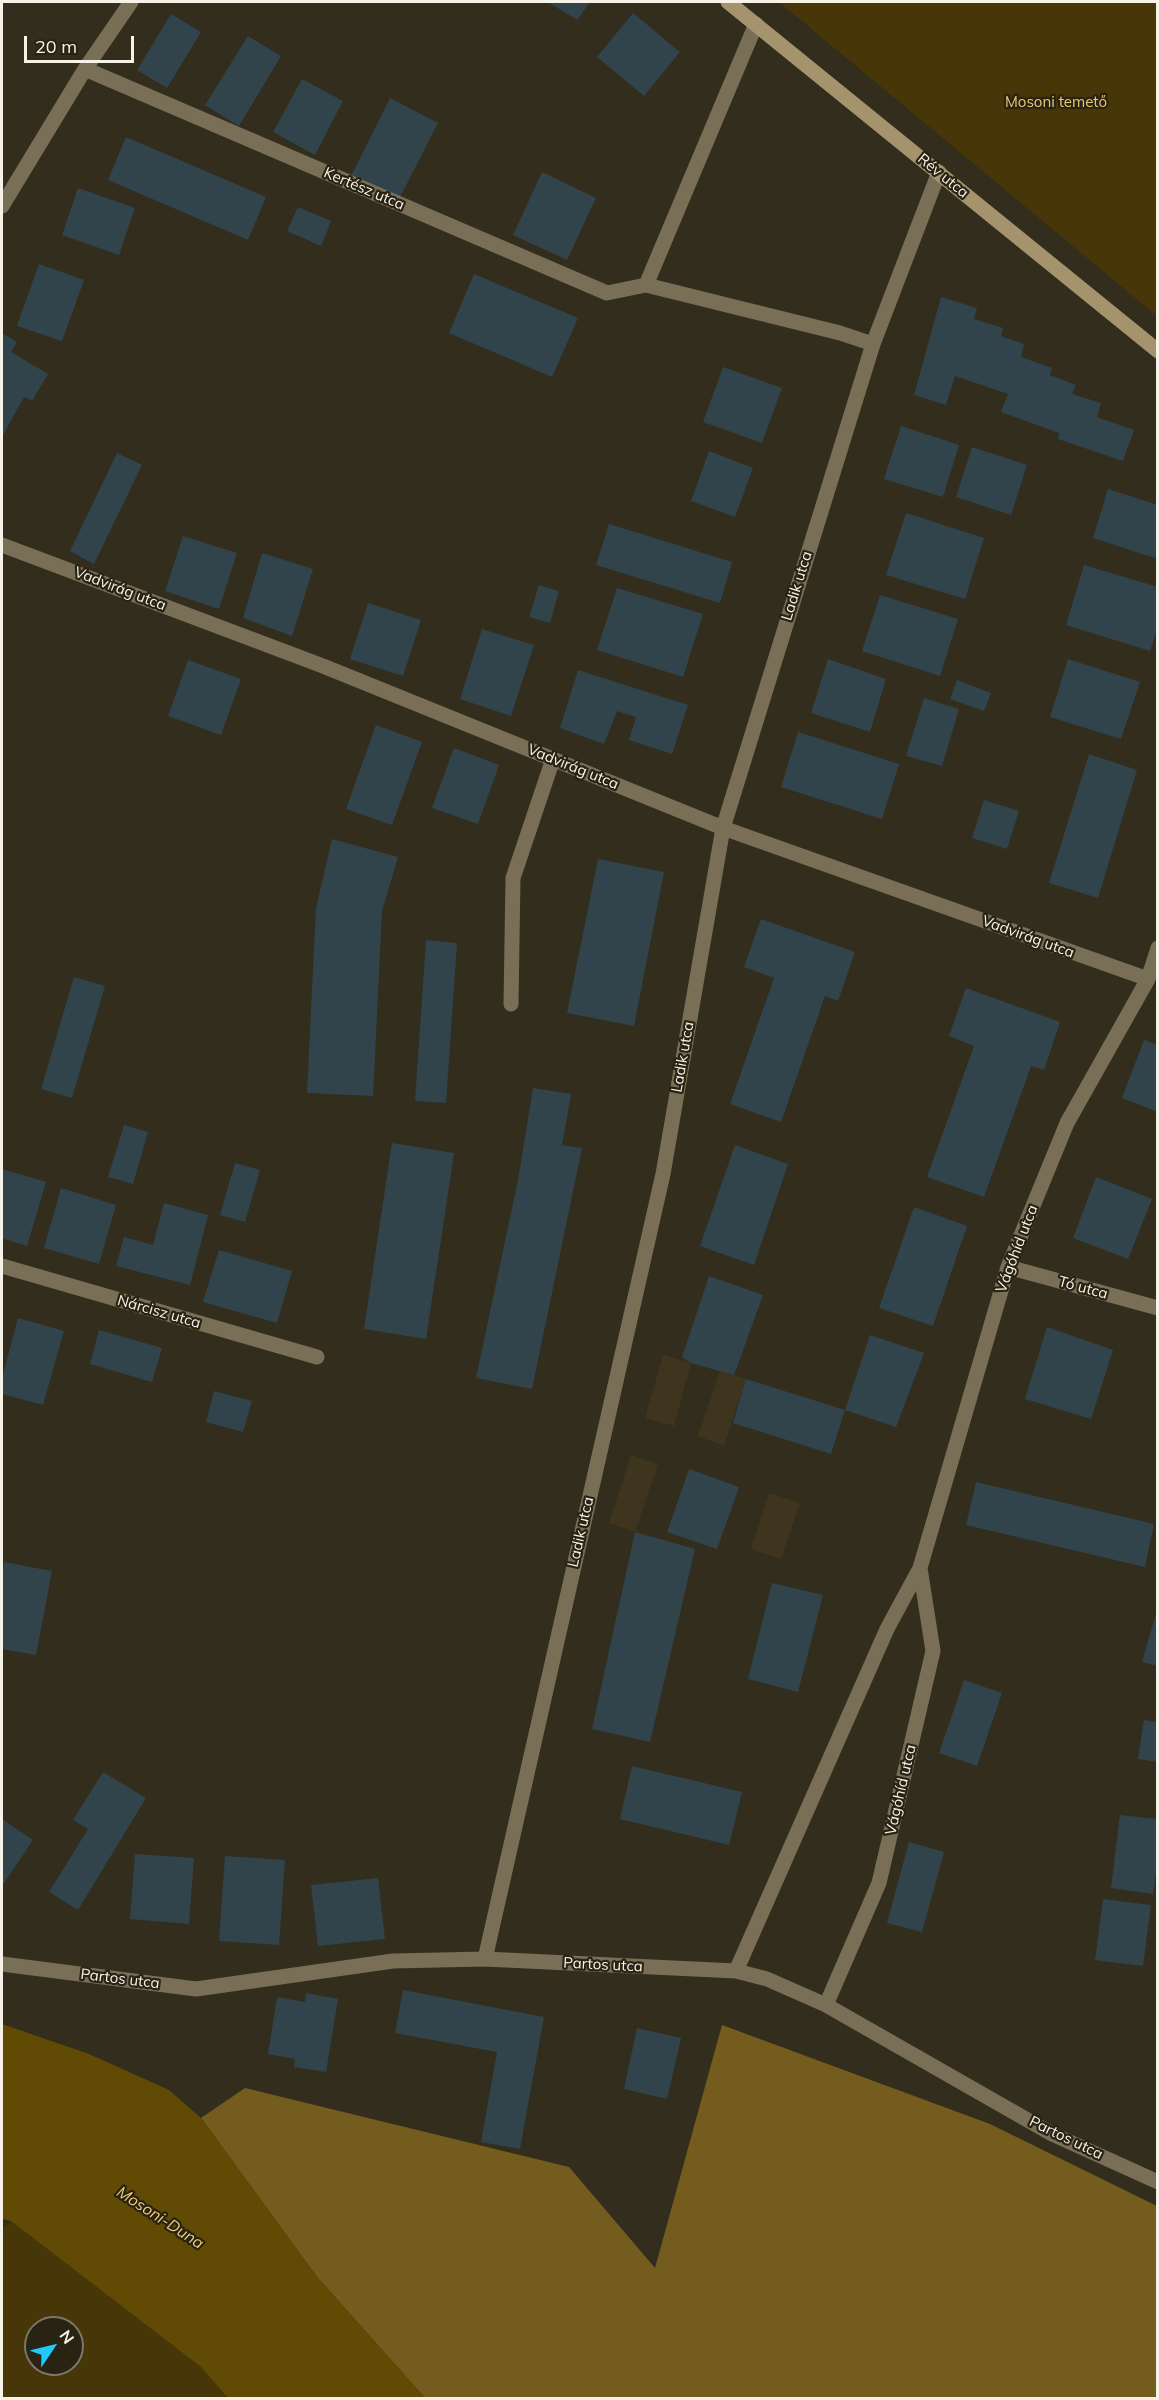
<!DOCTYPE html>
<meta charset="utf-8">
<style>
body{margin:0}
#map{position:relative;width:1159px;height:2400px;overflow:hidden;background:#332d1d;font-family:Mulish,sans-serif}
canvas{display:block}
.frame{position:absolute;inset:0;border:3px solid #f7f2e8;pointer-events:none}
.north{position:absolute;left:24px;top:2316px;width:60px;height:60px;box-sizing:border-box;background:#292314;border:2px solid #7b7669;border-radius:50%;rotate:55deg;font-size:16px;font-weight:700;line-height:24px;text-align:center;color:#f7f2e8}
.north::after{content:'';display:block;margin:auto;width:21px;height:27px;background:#22c9fd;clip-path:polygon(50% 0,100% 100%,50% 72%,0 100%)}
.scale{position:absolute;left:24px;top:36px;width:110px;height:27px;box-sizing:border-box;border:3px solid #f7f2e8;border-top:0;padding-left:8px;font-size:18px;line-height:21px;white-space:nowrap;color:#f7f2e8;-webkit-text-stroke:4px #292314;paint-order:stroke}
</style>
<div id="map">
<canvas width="1159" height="2400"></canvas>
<div class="frame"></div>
<div class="north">N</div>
<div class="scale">20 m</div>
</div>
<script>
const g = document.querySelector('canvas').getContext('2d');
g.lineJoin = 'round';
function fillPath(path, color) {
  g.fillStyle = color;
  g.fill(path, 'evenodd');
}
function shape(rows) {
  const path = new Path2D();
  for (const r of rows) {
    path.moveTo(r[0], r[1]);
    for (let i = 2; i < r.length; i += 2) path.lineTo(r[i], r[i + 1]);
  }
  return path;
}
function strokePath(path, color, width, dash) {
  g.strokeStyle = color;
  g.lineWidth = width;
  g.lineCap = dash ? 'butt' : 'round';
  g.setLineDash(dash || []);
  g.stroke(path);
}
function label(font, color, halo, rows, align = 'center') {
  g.font = font + ' Mulish,sans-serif';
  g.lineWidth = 4.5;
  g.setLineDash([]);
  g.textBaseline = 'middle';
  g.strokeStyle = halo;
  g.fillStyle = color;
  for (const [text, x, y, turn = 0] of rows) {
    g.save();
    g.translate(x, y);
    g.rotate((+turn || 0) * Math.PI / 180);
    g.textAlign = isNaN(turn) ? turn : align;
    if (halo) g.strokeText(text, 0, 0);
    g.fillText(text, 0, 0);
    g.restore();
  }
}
fillPath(shape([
 [663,1355,691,1363,674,1426,645,1418],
 [720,1371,746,1379,724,1446,698,1436],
 [631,1455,658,1464,635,1532,609,1523],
 [769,1493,800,1503,781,1559,751,1549]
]), '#3f351f');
fillPath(shape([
 [779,2,1157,2,1157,316],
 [11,2221,201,2367,228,2398,2,2398,2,2229],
 [36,2328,72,2328,72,2364,36,2364]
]), '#473608');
fillPath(shape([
 [722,2025,990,2124,1157,2206,1157,2398,425,2398,317,2277,201,2118,245,2088,569,2167,655,2268]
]), '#745c1e');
fillPath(shape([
 [2,2024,89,2054,169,2090,201,2118,317,2277,425,2398,228,2398,201,2367,11,2221,2,2219]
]), '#614a03');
fillPath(shape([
 [548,2,590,2,577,20],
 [633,13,680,52,644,96,597,57],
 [171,14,201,32,167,88,137,70],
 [248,36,281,56,239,126,205,105],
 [302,79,343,101,315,155,273,132],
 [390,98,438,123,397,203,350,178],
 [126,137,266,197,248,240,108,180],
 [542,172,596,198,567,260,513,235],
 [78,188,135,208,119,255,62,235],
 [298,207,331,221,321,246,287,231],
 [39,264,84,280,62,341,17,326],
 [474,274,578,318,552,377,449,333],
 [941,297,977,308,974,319,1003,328,1001,336,1024,344,1021,357,1052,368,1050,375,1076,385,1072,394,1101,403,1097,417,1134,430,1123,461,1058,439,1059,433,1001,412,1008,394,955,376,946,405,914,395],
 [2,333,17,342,11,352,48,374,32,401,24,397,2,437],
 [723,367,782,388,762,443,703,422],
 [901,426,959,445,943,497,884,479],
 [972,447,1027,465,1011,515,956,497],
 [709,451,753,468,735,517,691,501],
 [117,453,142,465,94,564,70,551],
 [1108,489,1158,505,1158,559,1093,538],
 [906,513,984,538,965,599,886,575],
 [609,524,732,562,720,603,596,565],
 [183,536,237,553,219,609,165,591],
 [262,553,313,569,292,636,243,618],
 [1084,565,1158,587,1158,627,1150,651,1066,625],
 [539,585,559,591,550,623,529,617],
 [617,588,703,614,683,677,597,650],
 [880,595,958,619,940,676,862,651],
 [368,603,421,620,403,676,350,659],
 [482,629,534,645,511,716,460,699],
 [828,659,886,679,870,732,811,713],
 [1068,659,1140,682,1121,739,1050,717],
 [188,660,241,679,221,735,168,716],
 [578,670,688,705,672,754,629,740,636,717,617,711,604,744,560,728],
 [957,680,991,693,984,711,950,699],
 [924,698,959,709,942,766,906,756],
 [376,725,422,742,392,825,346,809],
 [798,732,899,764,882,819,781,787],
 [454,748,499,765,478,824,432,808],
 [1089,754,1137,770,1098,898,1049,883],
 [984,800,1019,811,1007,849,972,838],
 [332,839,398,857,382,911,373,1096,307,1093,316,908],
 [598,859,664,872,634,1026,567,1013],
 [761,919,855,952,838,1001,825,996,781,1122,730,1104,774,978,744,967],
 [426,940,457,943,446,1103,415,1101],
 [74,977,105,986,72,1098,41,1089],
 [966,988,1060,1022,1044,1070,1031,1066,984,1197,927,1177,974,1046,949,1036],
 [1144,1040,1158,1045,1158,1112,1122,1098],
 [533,1088,571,1094,562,1145,582,1148,532,1389,476,1378,518,1180],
 [124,1125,148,1132,133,1184,108,1177],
 [392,1143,454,1153,426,1339,364,1329],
 [735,1145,788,1164,754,1265,700,1246],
 [235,1163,260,1170,245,1222,220,1215],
 [2,1169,46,1182,27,1246,2,1238],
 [1096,1177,1152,1199,1128,1259,1073,1238],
 [61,1188,116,1205,99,1264,44,1248],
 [164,1203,208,1215,190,1285,116,1266,124,1237,153,1245],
 [914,1207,967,1226,933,1326,879,1308],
 [219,1250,292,1271,277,1323,203,1302],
 [709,1276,763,1295,734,1375,691,1363,682,1357],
 [18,1318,64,1331,43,1405,2,1394,2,1378],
 [1047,1327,1113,1350,1091,1419,1025,1399],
 [99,1330,162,1348,152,1382,90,1364],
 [870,1335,924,1353,896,1427,845,1410],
 [746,1379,845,1410,831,1454,733,1423],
 [214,1391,252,1401,243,1432,206,1422],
 [689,1469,739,1487,717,1549,667,1532],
 [976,1482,1154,1524,1145,1567,966,1525],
 [635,1532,695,1549,650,1742,592,1729],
 [4,1562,52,1571,36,1655,2,1649,2,1578],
 [772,1583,823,1595,798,1692,748,1679],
 [1157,1610,1158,1610,1158,1666,1142,1662],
 [964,1680,1002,1693,977,1766,939,1753],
 [1144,1720,1158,1722,1158,1762,1138,1759],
 [632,1766,742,1792,729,1845,620,1819],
 [103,1772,146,1798,78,1910,49,1892,88,1829,73,1820],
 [1120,1815,1158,1819,1158,1859,1153,1894,1111,1888],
 [2,1819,33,1840,2,1886],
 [909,1842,944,1852,922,1932,887,1923],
 [135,1854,194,1858,189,1924,130,1919],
 [225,1856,285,1860,279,1945,219,1941],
 [378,1878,385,1939,318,1946,311,1885],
 [1103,1899,1151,1905,1143,1966,1095,1960],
 [403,1990,544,2017,520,2149,481,2142,497,2052,395,2033],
 [306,1993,338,1999,326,2072,294,2067,295,2059,268,2054,277,1997,305,2002],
 [637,2028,681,2038,667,2099,624,2089]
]), '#31444c');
strokePath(shape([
 [511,1004,513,878,553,759]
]), '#796f57', 15);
strokePath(shape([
 [85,69,607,293,646,285,840,333,873,344],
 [2,206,85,69,131,2],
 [646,285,756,24],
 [2,545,323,666,723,828,1148,979],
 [2,1266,317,1357],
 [1008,1267,1158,1308],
 [485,1959,663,1174,723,828,873,344,939,172],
 [2,1964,196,1989,393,1961,485,1959,736,1971,767,1979,826,2005,1052,2134,1158,2182],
 [736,1971,887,1629,920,1568,1008,1267,1067,1123,1148,979,1158,948],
 [826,2005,879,1883,933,1651,920,1568]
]), '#796f57', 15);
strokePath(shape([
 [728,2,1158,351]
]), '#a4936c', 15);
label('15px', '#ecc870', '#292314', [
 ["Mosoni temető",1056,102]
]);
label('15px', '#f7f2e8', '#292314', [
 ["Rév utca",943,176,39],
 ["Kertész utca",364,189,23],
 ["Ladik utca",797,586,-73],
 ["Vadvirág utca",120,589,21],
 ["Vadvirág utca",573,767,22],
 ["Vadvirág utca",1028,937,20],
 ["Ladik utca",683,1057,-80],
 ["Vágóhíd utca",1017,1249,-69],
 ["Tó utca",1083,1288,15],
 ["Nárcisz utca",159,1312,16],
 ["Ladik utca",581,1532,-77],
 ["Vágóhíd utca",901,1790,-77],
 ["Partos utca",603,1965,3],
 ["Partos utca",120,1979,7],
 ["Partos utca",1066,2138,26]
]);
label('italic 16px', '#f3cf77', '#292314', [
 ["Mosoni-Duna",160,2218,33]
]);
</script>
